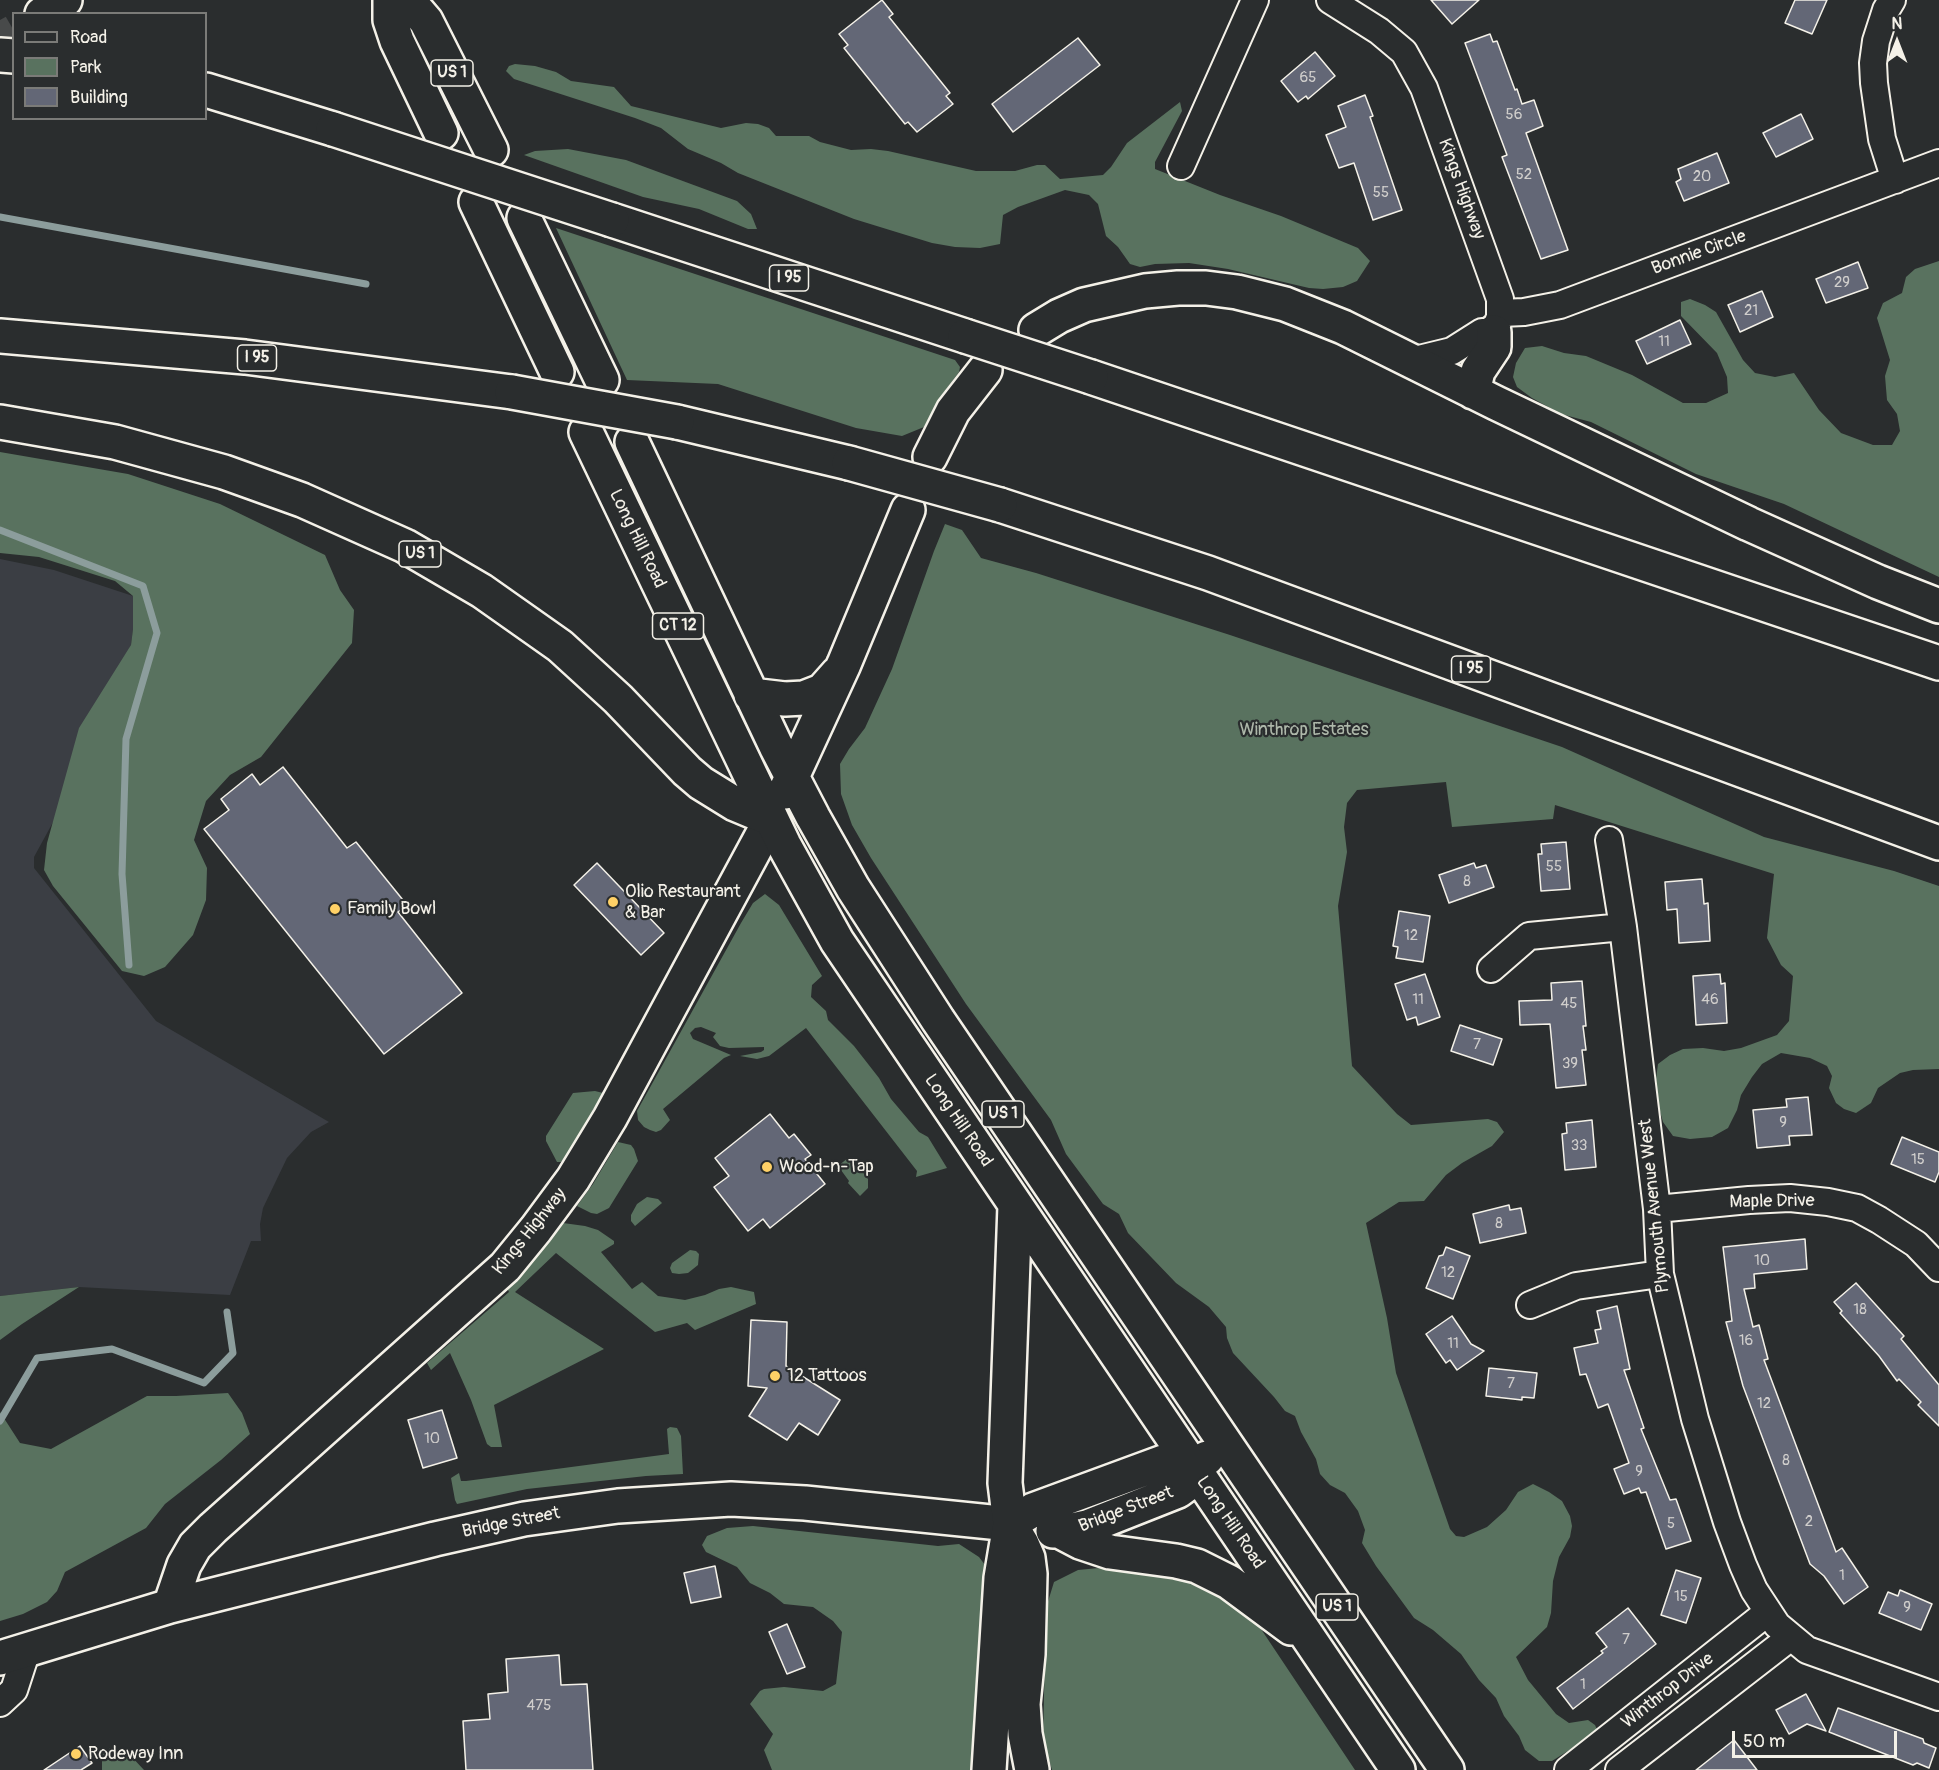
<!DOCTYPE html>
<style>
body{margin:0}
#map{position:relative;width:1939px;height:1770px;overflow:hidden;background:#2a2d2e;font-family:Pangolin,sans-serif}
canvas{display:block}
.legend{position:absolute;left:12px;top:12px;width:195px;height:108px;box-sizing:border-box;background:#2a2d2e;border:2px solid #7b7b78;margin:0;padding:8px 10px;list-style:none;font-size:18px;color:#f4f1e8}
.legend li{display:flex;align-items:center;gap:12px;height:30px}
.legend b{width:30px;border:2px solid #7b7b78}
.north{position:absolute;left:1867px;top:12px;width:60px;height:60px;-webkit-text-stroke:4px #2a2d2e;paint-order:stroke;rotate:0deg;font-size:16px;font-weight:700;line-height:24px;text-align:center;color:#f4f1e8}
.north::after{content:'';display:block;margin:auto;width:21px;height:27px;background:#f4f1e8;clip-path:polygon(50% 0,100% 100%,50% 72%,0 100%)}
.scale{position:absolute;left:1732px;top:1731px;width:165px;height:27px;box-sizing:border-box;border:3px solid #f4f1e8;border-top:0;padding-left:8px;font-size:18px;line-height:21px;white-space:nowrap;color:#f4f1e8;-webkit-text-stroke:4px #2a2d2e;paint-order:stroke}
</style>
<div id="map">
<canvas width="1939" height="1770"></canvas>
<ul class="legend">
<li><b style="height:8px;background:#2a2d2e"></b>Road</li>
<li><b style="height:16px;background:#59725f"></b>Park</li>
<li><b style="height:16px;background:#636776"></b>Building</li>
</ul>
<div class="north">N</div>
<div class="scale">50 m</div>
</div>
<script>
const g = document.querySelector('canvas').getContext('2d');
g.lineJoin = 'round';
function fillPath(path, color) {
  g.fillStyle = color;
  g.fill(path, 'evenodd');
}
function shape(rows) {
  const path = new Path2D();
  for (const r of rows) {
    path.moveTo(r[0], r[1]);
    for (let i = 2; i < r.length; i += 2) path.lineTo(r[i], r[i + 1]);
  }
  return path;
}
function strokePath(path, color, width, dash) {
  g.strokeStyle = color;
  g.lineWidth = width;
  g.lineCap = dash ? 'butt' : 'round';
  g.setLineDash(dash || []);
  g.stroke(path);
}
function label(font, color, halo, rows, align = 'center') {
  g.font = font + ' Pangolin,sans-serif';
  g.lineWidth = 4.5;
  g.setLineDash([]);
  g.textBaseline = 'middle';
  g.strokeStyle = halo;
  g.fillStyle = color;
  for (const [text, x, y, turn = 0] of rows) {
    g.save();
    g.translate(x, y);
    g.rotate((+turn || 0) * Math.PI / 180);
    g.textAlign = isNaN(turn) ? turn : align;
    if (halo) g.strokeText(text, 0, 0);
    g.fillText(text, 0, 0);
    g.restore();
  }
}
fillPath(shape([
 [0,559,54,570,133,596,133,629,131,645,82,769,34,857,34,868,156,1021,329,1122,311,1132,287,1158,263,1208,260,1224,261,1241,251,1241,230,1295,79,1287,0,1296]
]), '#3b3e44');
fillPath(shape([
 [515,64,535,66,556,72,571,81,614,87,631,106,721,128,746,123,758,124,769,128,776,136,809,136,820,142,851,150,871,149,888,151,976,171,1015,171,1037,165,1045,165,1060,179,1103,175,1111,167,1127,143,1180,102,1182,111,1155,162,1155,169,1220,195,1281,216,1358,248,1370,261,1357,281,1343,287,1323,289,1309,288,1228,269,1189,263,1155,264,1140,267,1130,264,1118,247,1106,236,1098,204,1089,195,1065,190,1018,207,1003,215,1000,244,980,248,955,247,932,243,854,219,738,173,721,163,688,149,661,128,635,118,514,79,506,71,509,66],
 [568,149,626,160,737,201,751,214,757,229,748,229,699,209,643,197,524,155,535,151],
 [556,228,955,360,960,367,959,372,939,399,924,427,902,436,856,428,718,384,627,380],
 [1939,261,1939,577,1784,504,1696,474,1591,422,1561,414,1532,398,1517,387,1513,377,1516,363,1525,348,1542,346,1564,353,1586,356,1632,375,1683,403,1706,403,1728,393,1727,377,1717,353,1681,316,1681,302,1690,299,1705,305,1716,312,1743,360,1755,373,1775,377,1794,373,1819,410,1841,433,1873,445,1892,445,1900,431,1897,414,1887,400,1885,376,1890,360,1877,318,1883,303,1902,293,1906,277,1915,269],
 [0,452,128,474,220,504,325,555,340,590,354,610,352,643,261,757,230,775,206,801,194,840,207,868,206,900,193,935,165,967,144,976,122,971,53,886,44,870,47,843,79,728,131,645,133,629,133,596,115,581,39,557,0,553],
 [945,524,962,530,981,558,1036,573,1230,635,1562,747,1764,837,1894,871,1939,886,1939,1069,1913,1070,1900,1073,1878,1088,1871,1103,1856,1113,1844,1109,1836,1103,1829,1088,1832,1076,1827,1066,1810,1058,1781,1053,1762,1064,1752,1077,1741,1095,1737,1110,1728,1128,1712,1137,1690,1139,1673,1136,1663,1122,1659,1108,1656,1079,1658,1064,1670,1055,1683,1049,1703,1048,1724,1051,1741,1048,1777,1035,1789,1021,1793,976,1781,965,1767,938,1774,874,1555,805,1553,819,1452,827,1446,782,1357,790,1347,803,1344,827,1347,852,1338,906,1352,1066,1397,1114,1411,1125,1488,1119,1497,1122,1504,1132,1492,1146,1462,1163,1446,1175,1424,1201,1399,1202,1366,1223,1387,1318,1396,1373,1450,1529,1456,1536,1464,1537,1487,1527,1506,1510,1518,1492,1533,1484,1549,1492,1562,1501,1570,1516,1572,1526,1570,1537,1559,1557,1553,1581,1551,1613,1547,1627,1516,1657,1528,1680,1556,1714,1569,1723,1588,1720,1595,1725,1598,1732,1552,1761,1539,1761,1525,1750,1519,1736,1504,1716,1496,1698,1479,1680,1461,1654,1433,1630,1414,1618,1376,1566,1362,1543,1365,1530,1358,1511,1345,1493,1330,1485,1320,1474,1316,1459,1301,1432,1295,1416,1285,1411,1274,1397,1233,1353,1227,1338,1226,1327,1209,1307,1176,1283,1128,1233,1119,1214,1103,1204,1066,1154,1051,1120,966,1004,871,858,852,825,841,794,840,764,849,749,865,728,892,669,934,551],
 [765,894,779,905,822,976,812,985,811,997,826,1011,828,1020,854,1046,879,1078,891,1099,919,1132,928,1137,947,1168,916,1177,917,1171,806,1028,769,1056,757,1059,740,1056,761,1052,764,1050,764,1047,729,1048,720,1046,713,1037,716,1033,701,1027,695,1028,690,1033,693,1039,731,1055,724,1058,663,1109,670,1120,661,1130,656,1132,650,1130,644,1127,638,1120,637,1111,741,923,753,903],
 [595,1091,603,1093,602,1096,567,1156,561,1162,557,1162,546,1141,546,1136,573,1093],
 [618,1142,631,1145,634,1149,638,1161,609,1208,597,1214,591,1213,577,1206,593,1184],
 [848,1158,854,1160,868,1179,868,1188,860,1196,848,1183,849,1181,838,1166],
 [647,1197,658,1199,662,1203,635,1226,631,1221,631,1215,637,1204],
 [563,1223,585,1226,598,1230,614,1241,614,1244,601,1252,632,1289,642,1282,658,1296,685,1300,705,1295,719,1289,731,1287,754,1292,756,1304,695,1330,687,1323,655,1332,556,1253,515,1292,604,1349,494,1405,502,1447,491,1447,487,1444,471,1400,450,1353,431,1370,427,1363,509,1292,507,1288],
 [690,1250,696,1251,699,1254,698,1265,688,1273,679,1274,672,1273,670,1268,672,1263],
 [79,1287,22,1324,0,1340,0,1296],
 [228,1393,242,1413,250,1434,221,1460,165,1504,146,1528,65,1572,57,1591,47,1602,23,1614,0,1621,0,1412,20,1443,51,1449,147,1396,176,1396],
 [670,1427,677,1428,681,1436,683,1474,646,1476,527,1489,457,1504,455,1500,451,1478,459,1473,461,1481,466,1481,669,1454,667,1429],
 [753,1526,938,1546,959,1544,979,1557,985,1565,987,1579,983,1641,973,1722,974,1770,772,1770,764,1750,773,1734,750,1704,760,1691,764,1689,784,1687,823,1691,836,1684,842,1632,833,1621,813,1607,784,1604,770,1593,750,1583,737,1567,706,1552,702,1545,707,1536,727,1528],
 [1109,1567,1182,1576,1217,1588,1251,1614,1355,1770,1052,1770,1043,1739,1046,1608,1054,1582,1078,1570],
 [110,1748,130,1755,144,1770,102,1770,102,1755]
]), '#59725f');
strokePath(shape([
 [0,217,366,284],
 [0,530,143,586,157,633,126,739,122,874,129,965],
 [0,1421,37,1358,112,1349,204,1383,233,1353,227,1312]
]), '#8c9d9c', 7);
const building = shape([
 [882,0,893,14,889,17,950,93,946,96,953,104,917,132,908,122,905,124,844,48,848,45,839,34,882,0],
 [1431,0,1479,0,1452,24,1431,0],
 [1795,0,1827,0,1812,34,1785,23,1795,0],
 [1490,34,1493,42,1497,41,1515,90,1517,89,1522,104,1534,100,1543,126,1526,133,1568,250,1541,259,1502,157,1507,155,1465,43,1490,34],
 [1078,38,1100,65,1013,132,992,104,1078,38],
 [1315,52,1335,76,1308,99,1306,96,1298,102,1281,81,1315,52],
 [1365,95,1373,116,1370,117,1402,210,1373,220,1354,163,1339,168,1326,135,1346,127,1338,106,1365,95],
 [1801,114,1813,139,1776,157,1763,133,1801,114],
 [1717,153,1729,183,1684,201,1676,182,1681,179,1678,169,1717,153],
 [1858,262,1868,288,1826,303,1816,279,1858,262],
 [1762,291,1773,317,1740,332,1728,305,1762,291],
 [1680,320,1691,344,1647,364,1636,341,1680,320],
 [283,767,347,848,356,842,407,905,398,912,462,993,384,1054,204,829,229,810,221,799,252,774,260,785,283,767],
 [1566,842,1570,889,1541,891,1538,854,1542,854,1541,844,1566,842],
 [597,863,664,933,641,955,574,885,597,863],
 [1474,863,1476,868,1486,865,1494,887,1449,903,1439,875,1474,863],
 [1702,879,1704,904,1708,903,1710,941,1679,943,1677,909,1667,910,1665,882,1702,879],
 [1399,911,1430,916,1423,962,1396,958,1398,947,1393,946,1399,911],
 [1425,974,1440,1017,1418,1025,1416,1017,1407,1020,1395,984,1425,974],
 [1720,974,1721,984,1725,983,1727,1023,1696,1025,1693,976,1720,974],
 [1582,981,1586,1026,1583,1026,1586,1050,1582,1050,1586,1085,1556,1088,1550,1024,1520,1025,1519,1001,1552,1000,1551,983,1582,981],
 [1460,1025,1502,1039,1493,1065,1451,1051,1460,1025],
 [1808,1097,1812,1135,1789,1136,1790,1145,1757,1148,1753,1110,1787,1107,1786,1099,1808,1097],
 [770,1114,789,1138,794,1134,811,1155,805,1159,825,1184,770,1228,763,1219,748,1231,714,1187,729,1176,715,1158,770,1114],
 [1592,1120,1596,1167,1565,1170,1562,1134,1567,1133,1566,1123,1592,1120],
 [1902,1137,1939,1152,1939,1172,1935,1182,1891,1164,1902,1137],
 [1509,1205,1510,1210,1521,1208,1526,1233,1480,1243,1473,1214,1509,1205],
 [1805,1239,1807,1269,1754,1274,1755,1288,1744,1289,1753,1327,1759,1325,1768,1359,1764,1360,1836,1552,1842,1548,1868,1587,1844,1604,1824,1576,1810,1564,1743,1386,1726,1322,1732,1321,1723,1247,1805,1239],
 [1446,1247,1470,1256,1453,1299,1426,1288,1439,1256,1443,1255,1446,1247],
 [1856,1283,1904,1336,1901,1339,1939,1385,1939,1426,1918,1405,1921,1402,1899,1379,1897,1381,1879,1356,1840,1313,1842,1311,1834,1302,1856,1283],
 [1617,1306,1630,1369,1624,1370,1644,1428,1641,1429,1670,1500,1676,1499,1691,1541,1666,1549,1646,1492,1641,1493,1639,1488,1624,1494,1614,1469,1629,1463,1608,1404,1598,1408,1586,1374,1580,1375,1574,1348,1598,1343,1595,1330,1601,1329,1597,1311,1617,1306],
 [1452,1316,1471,1344,1484,1351,1457,1370,1450,1360,1446,1363,1426,1334,1452,1316],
 [751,1320,787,1322,786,1366,840,1400,818,1435,799,1423,787,1440,749,1416,767,1388,748,1386,751,1320],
 [1489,1368,1537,1373,1534,1398,1522,1397,1522,1400,1486,1396,1489,1368],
 [442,1410,457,1458,423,1468,408,1420,442,1410],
 [715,1566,721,1597,691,1603,684,1573,715,1566],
 [1676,1570,1701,1578,1686,1623,1661,1615,1676,1570],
 [1900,1590,1932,1604,1921,1630,1879,1613,1888,1592,1898,1596,1900,1590],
 [1628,1608,1656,1644,1573,1709,1557,1688,1603,1653,1601,1651,1607,1647,1596,1633,1628,1608],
 [787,1624,805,1667,787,1674,769,1632,787,1624],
 [559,1655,561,1685,587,1684,593,1770,466,1770,463,1721,490,1719,488,1694,508,1692,506,1659,559,1655],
 [1806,1694,1826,1731,1807,1724,1789,1734,1776,1710,1806,1694],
 [1838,1708,1923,1739,1924,1743,1936,1748,1929,1768,1917,1763,1913,1765,1829,1732,1838,1708],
 [1734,1740,1757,1770,1696,1770,1734,1740],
 [80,1746,92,1763,81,1770,44,1770,80,1746]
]);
fillPath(building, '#636776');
strokePath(building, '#f4f1e8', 1.5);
strokePath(shape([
 [0,39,14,31]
]), '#484a4a', 33, [33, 16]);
const minor = shape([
 [1330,0,1379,31,1404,52,1424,88,1500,299,1500,317,1494,332,1482,332,1452,351,1411,361],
 [1892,0,1886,10,1876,41,1873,63,1874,83,1882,139,1895,180],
 [1181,166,1255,0],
 [1501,313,1524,312,1560,305,1939,163],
 [1609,840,1623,927,1657,1209,1660,1274,1695,1419,1727,1522,1743,1565,1754,1590,1777,1625,1807,1650,1939,1697],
 [1491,969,1529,936,1623,927],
 [1657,1209,1749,1200,1790,1198,1828,1202,1857,1208,1879,1220,1916,1244,1939,1268],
 [1530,1305,1576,1286,1660,1274],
 [0,1703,14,1690,27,1650],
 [1568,1770,1768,1612],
 [1619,1770,1791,1637]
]);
const major = shape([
 [170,1606,184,1565,195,1546,213,1528,505,1267,536,1229,573,1179,610,1118,771,819],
 [0,1658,170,1606,435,1539,524,1519,618,1506,731,1499,805,1503,1010,1524]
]);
const highway = shape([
 [390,0,390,20,397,41,441,133],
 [408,0,426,21,491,150],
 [42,14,65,0],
 [0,55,14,56],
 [206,90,333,129],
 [476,202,557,372],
 [524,218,602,380],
 [612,220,965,336],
 [1036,330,1059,316,1084,305,1145,291,1178,288,1206,288,1237,292,1285,304,1343,327,1496,403,1749,524,1878,582,1939,606],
 [0,336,245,357,512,392],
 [1091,377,1939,663],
 [1473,392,1478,371,1494,347,1494,332],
 [0,422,115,442,224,472,302,500,405,546,482,591,560,646,618,699,687,771,701,783,735,804,771,819],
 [677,422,849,463],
 [586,432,784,845,837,941,1398,1770],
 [632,442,776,746,813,817,853,888,938,1020,1447,1770],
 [930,457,953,411,985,370],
 [1000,505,1208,573,1939,843],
 [751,695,785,699,804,698,822,691,838,673],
 [785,792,844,664,908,510],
 [1010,1524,1022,1544,1028,1558,1030,1574,1028,1654,1023,1704,1025,1734,1032,1770],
 [1010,1524,1033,1510,1166,1461,1179,1460,1192,1467],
 [1053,1531,1073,1530,1087,1527,1178,1491,1189,1483,1192,1467,1207,1458],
 [1059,1531,1080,1542,1110,1552,1176,1561,1197,1566,1229,1582,1291,1628],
 [989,1770,1001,1578,1010,1524,1005,1483,1015,1205]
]);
strokePath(minor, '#f4f1e8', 30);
strokePath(major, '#f4f1e8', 38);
strokePath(highway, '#f4f1e8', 38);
strokePath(minor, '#2a2d2e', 26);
strokePath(major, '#2a2d2e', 33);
strokePath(highway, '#2a2d2e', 33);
const highwayBridge = shape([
 [333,129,612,220],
 [965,336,1091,377],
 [512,392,677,422],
 [849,463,1000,505]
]);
strokePath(highwayBridge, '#f4f1e8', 38, []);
strokePath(highwayBridge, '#2a2d2e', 33);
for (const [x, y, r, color] of [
 [613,902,6,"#ffd166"],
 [335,909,6,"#ffd166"],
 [767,1167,6,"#ffd166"],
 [775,1376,6,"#ffd166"],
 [76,1754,6,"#ffd166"]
]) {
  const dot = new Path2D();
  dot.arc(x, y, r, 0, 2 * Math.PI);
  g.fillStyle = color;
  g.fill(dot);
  strokePath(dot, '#2a2d2e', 2);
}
label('15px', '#d0cecc', null, [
 ["65",1308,78],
 ["56",1514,115],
 ["52",1524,175],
 ["20",1702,177],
 ["55",1381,193],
 ["29",1842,283],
 ["21",1751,311],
 ["11",1664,342],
 ["55",1554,867],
 ["8",1467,882],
 ["12",1411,936],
 ["11",1418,1000],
 ["46",1710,1000],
 ["45",1569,1004],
 ["7",1477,1045],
 ["39",1570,1064],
 ["9",1783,1123],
 ["33",1579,1146],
 ["15",1918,1160],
 ["8",1499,1224],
 ["10",1762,1261],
 ["12",1448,1273],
 ["18",1860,1310],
 ["16",1746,1341],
 ["11",1453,1344],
 ["7",1511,1384],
 ["12",1764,1404],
 ["10",432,1439],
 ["8",1786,1461],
 ["9",1639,1472],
 ["2",1809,1522],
 ["5",1671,1524],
 ["1",1842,1576],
 ["15",1681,1597],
 ["9",1907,1608],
 ["7",1626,1640],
 ["1",1583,1685],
 ["475",539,1706]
]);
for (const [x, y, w] of [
 [452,73,42],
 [789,278,39],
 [257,358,39],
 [420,554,42],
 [678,626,51],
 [1471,669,39],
 [1003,1114,42],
 [1337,1607,42]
]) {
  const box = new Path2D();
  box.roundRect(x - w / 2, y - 13, w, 26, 4.5);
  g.fillStyle = '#2a2d2e';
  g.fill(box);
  strokePath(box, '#f4f1e8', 1.5);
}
label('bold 16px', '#f4f1e8', null, [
 ["US 1",452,73],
 ["I 95",789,278],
 ["I 95",257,358],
 ["US 1",420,554],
 ["CT 12",678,626],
 ["I 95",1471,669],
 ["US 1",1003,1114],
 ["US 1",1337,1607]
]);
label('18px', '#f4f1e8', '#2a2d2e', [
 ["Kings Highway",1461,189,70],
 ["Bonnie Circle",1699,253,-20],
 ["Long Hill Road",637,539,64],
 ["Long Hill Road",958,1121,56],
 ["Maple Drive",1772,1202,-1],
 ["Plymouth Avenue West",1655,1206,-96],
 ["Kings Highway",530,1232,-51],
 ["Bridge Street",1126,1510,-21],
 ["Bridge Street",511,1523,-11],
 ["Long Hill Road",1230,1523,56],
 ["Winthrop Drive",1668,1691,-38]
]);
label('18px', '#aeb8aa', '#2a2d2e', [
 ["Winthrop Estates",1304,730]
]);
label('18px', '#f4f1e8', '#2a2d2e', [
 ["Olio Restaurant",625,892],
 ["& Bar",625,913],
 ["Family Bowl",347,909],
 ["Wood-n-Tap",779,1167],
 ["12 Tattoos",787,1376],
 ["Rodeway Inn",88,1754]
], 'left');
</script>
